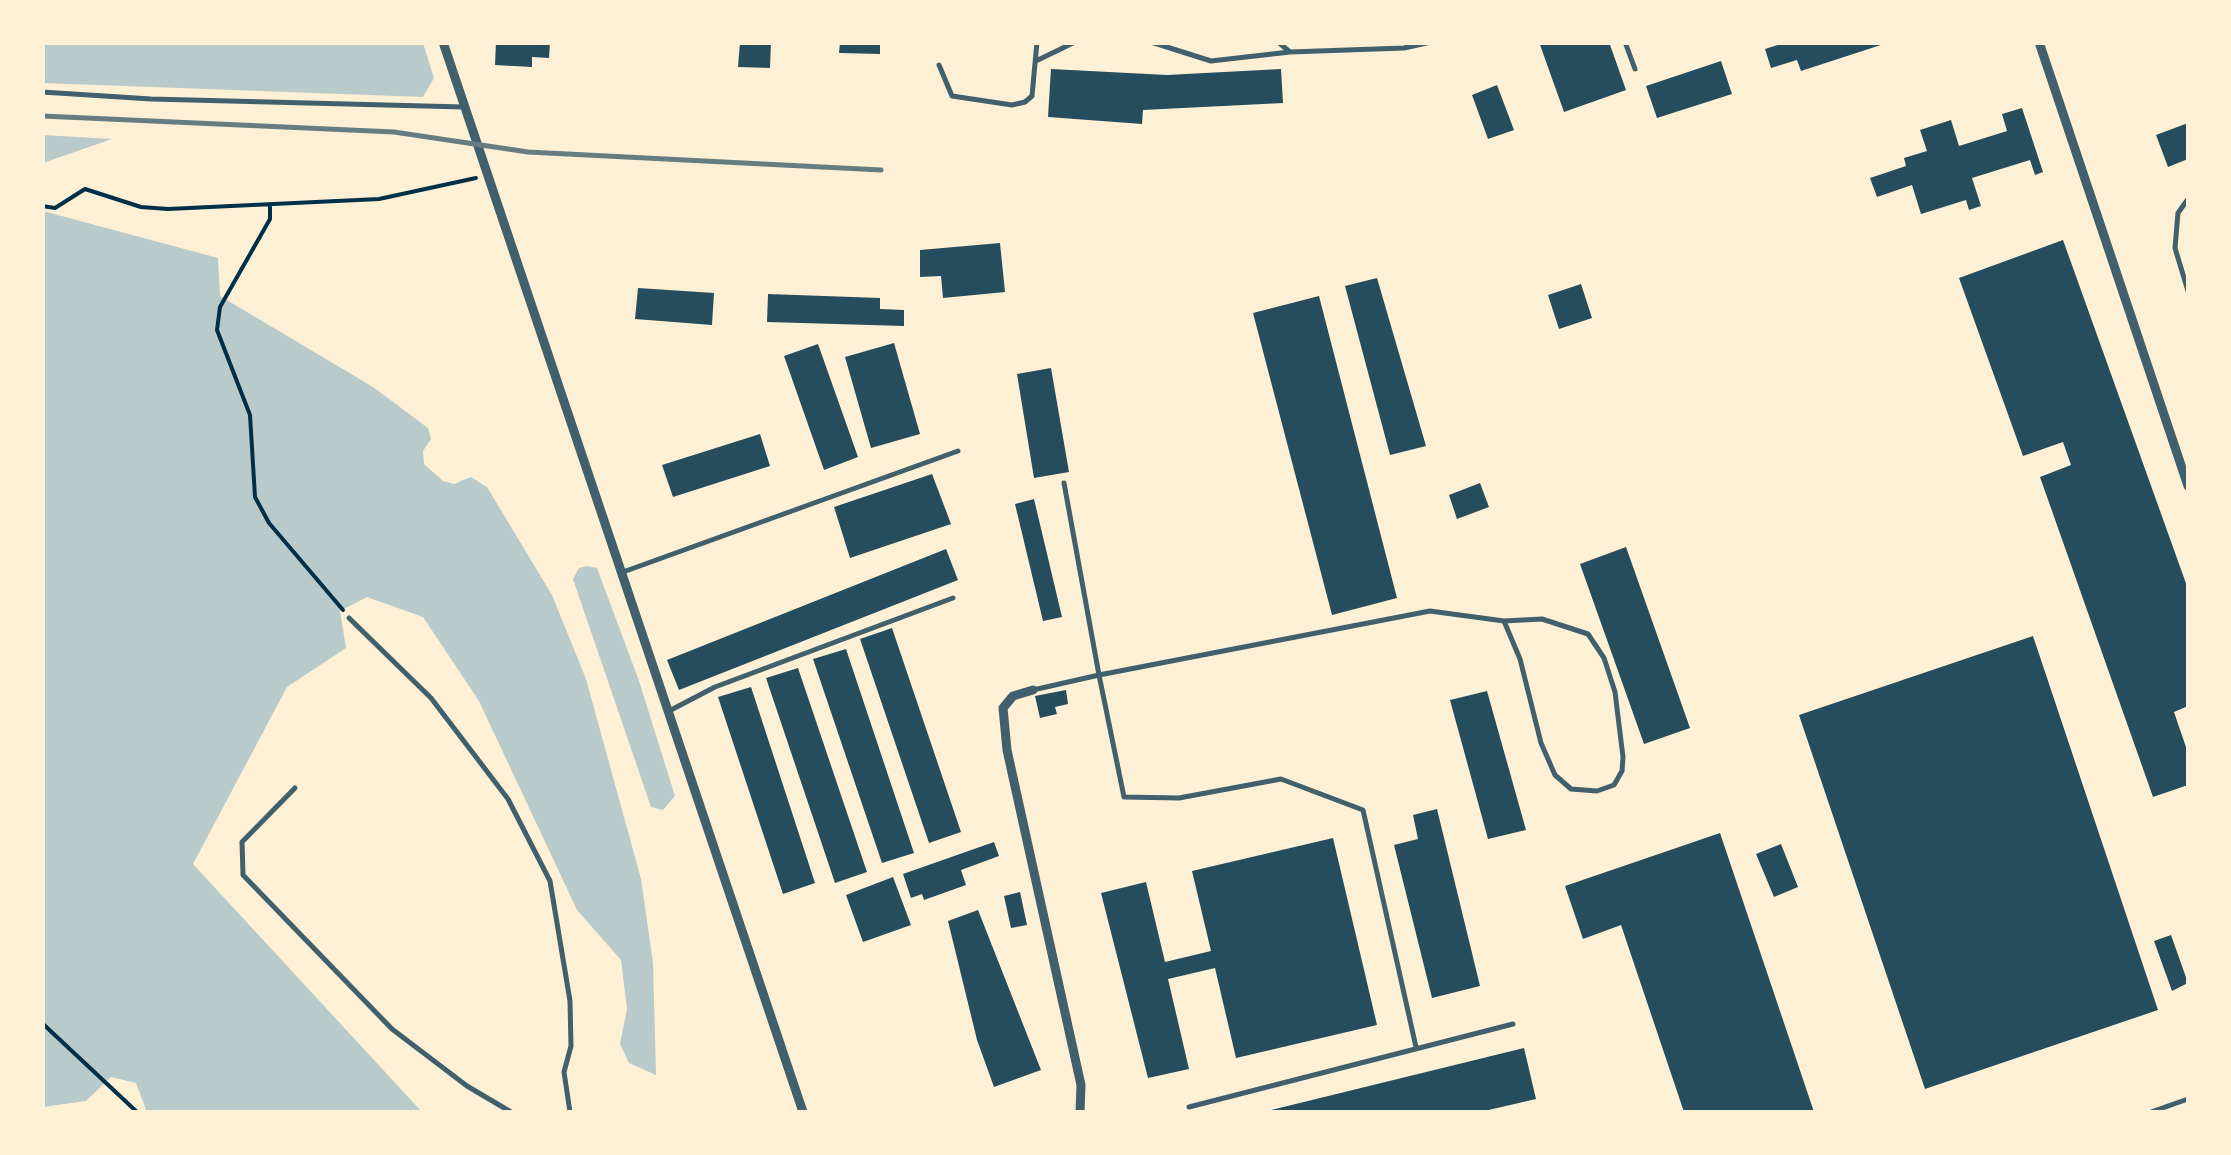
<!DOCTYPE html>
<style>
body{margin:0}
#map{position:relative;width:2231px;height:1155px;overflow:hidden;background:#fdf0d5;font-family:"Roboto Condensed",sans-serif}
canvas{display:block}
.frame{position:absolute;inset:0;border:45px solid #fdf0d5;pointer-events:none}
</style>
<div id="map">
<canvas width="2231" height="1155"></canvas>
<div class="frame"></div>
</div>
<script>
const g = document.querySelector('canvas').getContext('2d');
g.lineJoin = 'round';
function fillPath(path, color) {
  g.fillStyle = color;
  g.fill(path, 'evenodd');
}
function shape(rows) {
  const path = new Path2D();
  for (const r of rows) {
    path.moveTo(r[0], r[1]);
    for (let i = 2; i < r.length; i += 2) path.lineTo(r[i], r[i + 1]);
  }
  return path;
}
function strokePath(path, color, width, dash) {
  g.strokeStyle = color;
  g.lineWidth = width;
  g.lineCap = dash ? 'butt' : 'round';
  g.setLineDash(dash || []);
  g.stroke(path);
}
fillPath(shape([
 [43,42,423,43,434,78,423,97,43,83],
 [42,135,43,135,112,139,43,163],
 [43,211,218,258,220,296,373,387,428,428,431,439,423,451,424,464,443,481,454,484,471,477,487,487,552,595,586,679,641,879,653,963,656,1075,629,1063,620,1044,627,1009,621,960,577,910,479,701,423,617,367,597,340,611,346,648,287,687,193,864,422,1112,147,1112,136,1083,111,1077,86,1101,43,1107],
 [587,566,597,568,639,681,675,796,663,810,651,807,573,579,579,568]
]), '#b9caca');
fillPath(shape([
 [496,42,550,42,549,58,532,57,532,67,495,65],
 [740,42,771,42,770,68,738,67],
 [840,42,880,42,880,54,839,53],
 [1539,42,1609,42,1626,90,1564,112],
 [1787,42,1887,42,1887,43,1801,71,1797,60,1771,68,1765,49],
 [1721,61,1732,94,1657,118,1646,86],
 [1051,69,1167,75,1281,69,1283,103,1143,110,1142,124,1048,117],
 [1497,85,1514,130,1488,139,1472,95],
 [2022,108,2043,172,2035,175,2030,160,1972,178,1981,206,1969,210,1966,200,1921,214,1912,185,1877,197,1870,178,1906,166,1904,158,1927,151,1920,130,1951,120,1959,146,2007,131,2002,114],
 [2188,123,2188,159,2168,167,2156,135],
 [2063,240,2188,589,2188,706,2174,712,2188,753,2188,785,2153,797,2040,477,2071,465,2063,442,2023,456,1959,278],
 [1000,243,1005,292,943,298,941,276,920,277,920,250],
 [1377,278,1426,446,1390,455,1345,286],
 [1581,284,1592,318,1559,329,1548,295],
 [638,288,714,293,712,325,635,319],
 [768,294,880,298,880,309,904,310,904,326,767,322],
 [1319,296,1397,598,1332,615,1253,313],
 [894,343,920,434,871,448,845,357],
 [818,344,858,457,824,470,784,356],
 [1051,368,1069,472,1034,478,1017,374],
 [760,434,770,466,673,497,662,465],
 [932,474,951,524,850,558,834,507],
 [1480,483,1489,507,1457,519,1449,495],
 [1034,499,1062,617,1043,621,1015,504],
 [1626,547,1690,728,1644,744,1580,564],
 [946,549,958,580,679,690,667,660],
 [892,628,961,832,929,843,860,639],
 [2033,636,2158,1010,1925,1089,1799,715],
 [846,649,914,853,882,863,813,659],
 [798,668,867,872,835,883,766,678],
 [751,687,815,883,783,894,718,697],
 [1066,690,1068,704,1055,707,1057,714,1040,718,1035,696],
 [1487,691,1526,830,1488,839,1450,700],
 [1437,809,1480,986,1432,998,1394,845,1418,839,1413,815],
 [1720,833,1814,1112,1684,1112,1621,925,1583,939,1565,886],
 [1333,838,1377,1025,1236,1058,1215,968,1168,979,1189,1069,1148,1078,1101,893,1146,882,1165,962,1211,951,1192,871],
 [994,842,999,856,961,870,966,885,924,900,922,894,911,898,903,874],
 [1781,844,1798,887,1774,897,1756,854],
 [893,877,911,925,863,942,846,895],
 [1020,892,1027,925,1011,928,1004,896],
 [978,910,1041,1070,994,1087,977,1040,948,921],
 [2171,935,2188,983,2172,991,2154,941],
 [1524,1048,1536,1099,1480,1112,1263,1112]
]), '#264d5e');
strokePath(shape([
 [270,204,270,219,220,307,217,330,250,415,255,497,269,523,343,610],
 [42,206,55,208,85,189,141,207,168,209,379,199,476,178],
 [42,1023,137,1112]
]), '#003049', 4);
strokePath(shape([
 [1151,42,1211,61,1290,52],
 [1278,42,1290,52,1404,48,1431,42],
 [1625,42,1635,69],
 [1038,60,1075,42],
 [939,65,952,96,1012,105,1025,102,1032,96,1037,42],
 [42,92,151,99,464,107],
 [2188,199,2178,213,2175,248,2188,291],
 [1064,483,1099,675,1430,611,1504,621,1542,619,1588,634,1604,658,1615,692,1623,757,1622,771,1614,785,1597,791,1571,789,1555,775,1541,743,1520,659,1504,621],
 [623,572,958,451],
 [349,618,431,698,508,799,550,881,570,1001,571,1046,564,1072,570,1112],
 [1033,690,1099,675,1124,797,1179,798,1281,779,1363,810,1416,1047],
 [669,711,715,687,953,598],
 [295,788,242,842,243,875,392,1029,467,1086,511,1112],
 [1189,1107,1513,1024],
 [2151,1112,2188,1099]
]), '#3f606c', 5);
strokePath(shape([
 [443,42,803,1112],
 [2039,42,2188,486],
 [1033,690,1013,696,1003,708,1007,750,1081,1085,1080,1112]
]), '#3f606c', 9);
strokePath(shape([
 [42,116,394,132,528,152,881,170]
]), '#657d81', 5);
</script>
